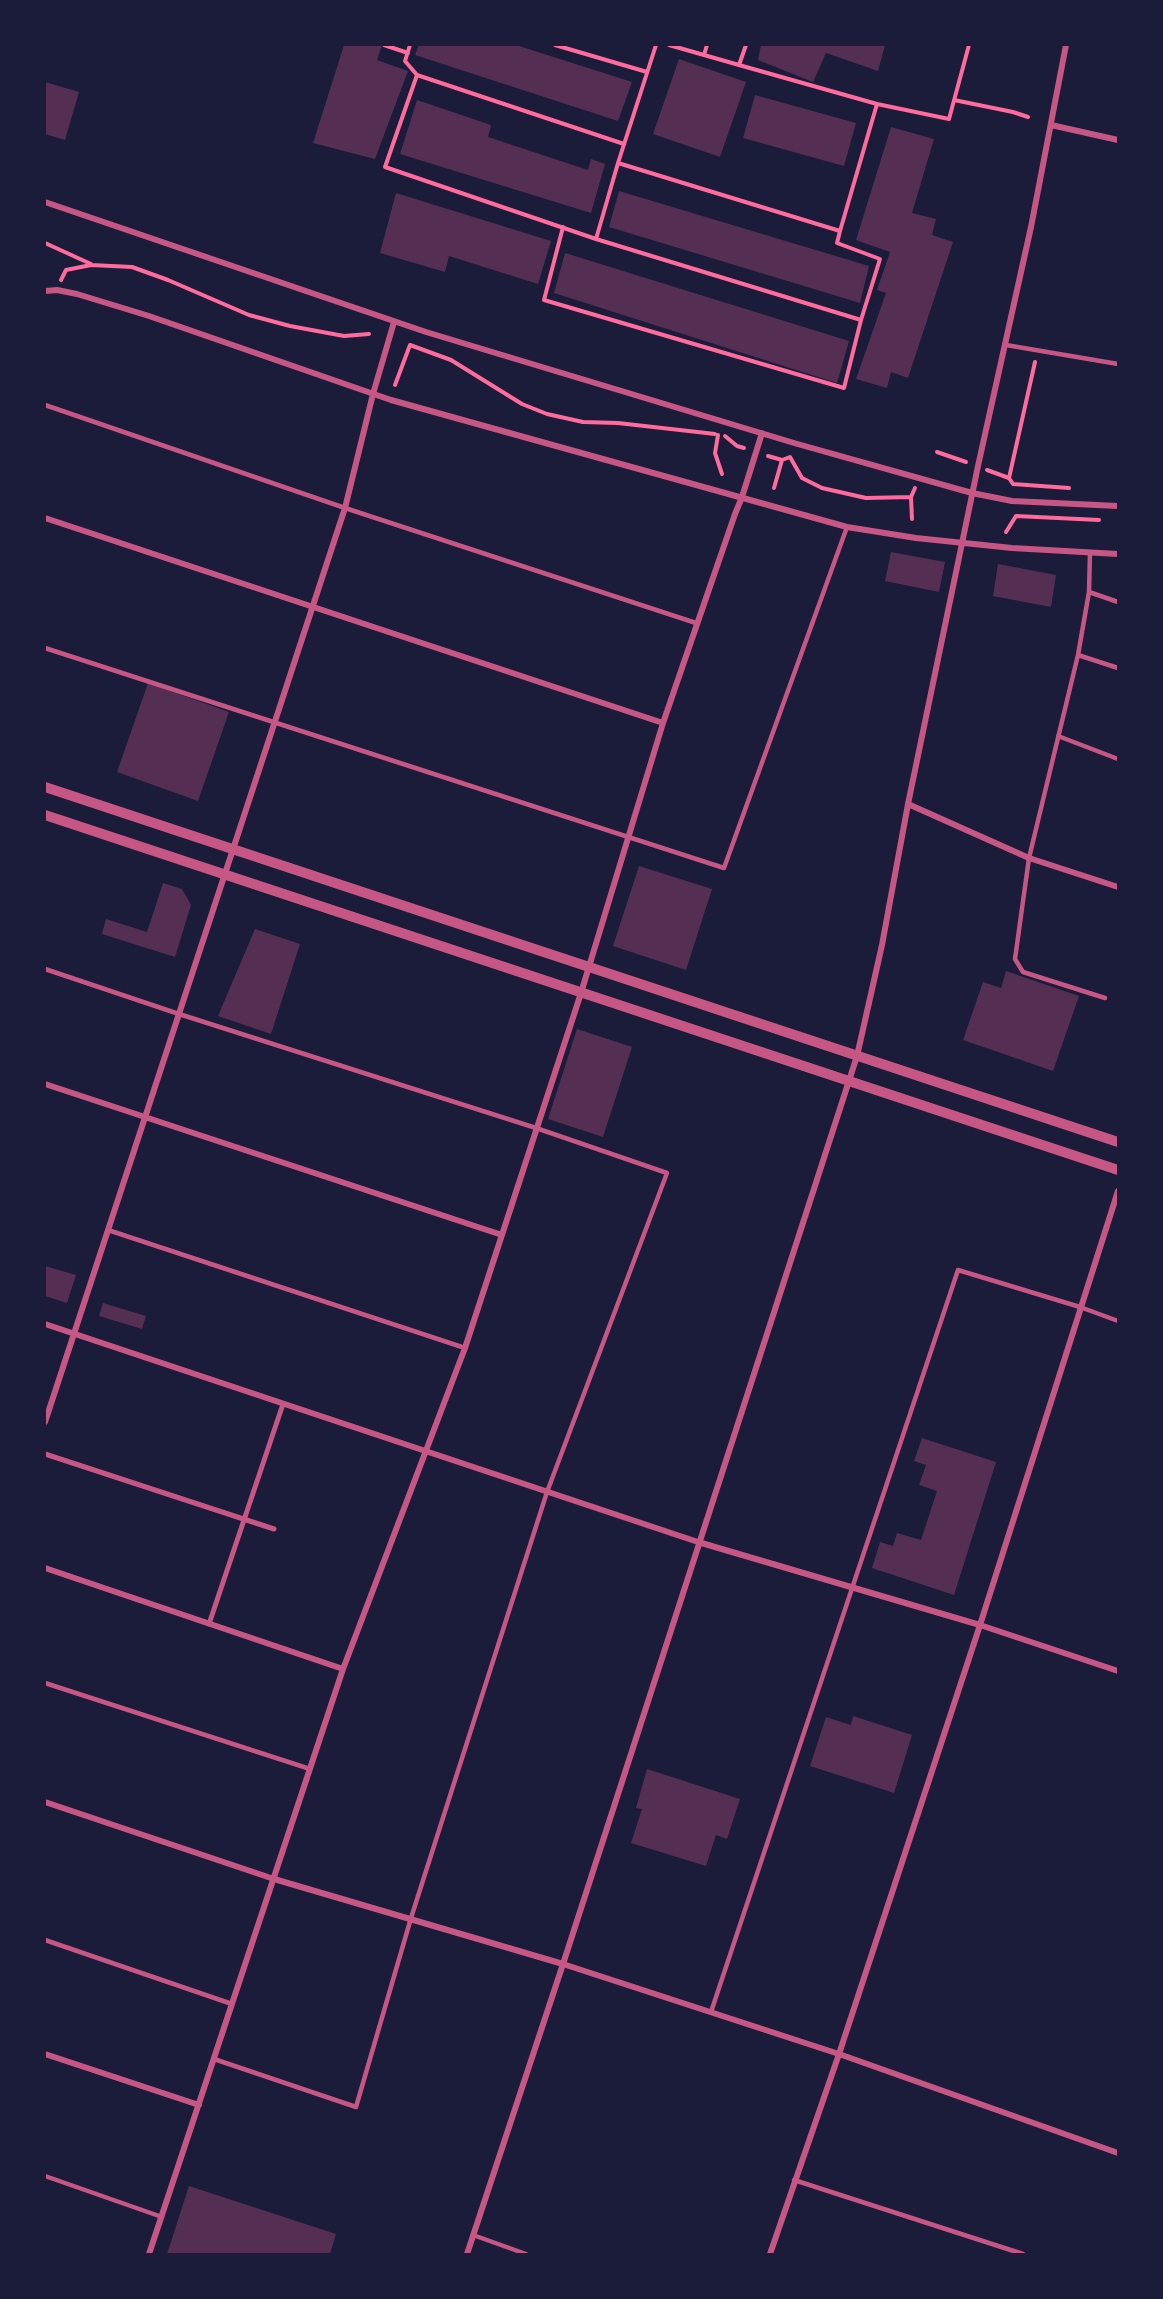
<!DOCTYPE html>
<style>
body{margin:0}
#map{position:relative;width:1163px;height:2299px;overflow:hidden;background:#1b1b3a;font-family:"Roboto Condensed",sans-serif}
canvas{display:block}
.frame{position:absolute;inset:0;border:46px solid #1b1b3a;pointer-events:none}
</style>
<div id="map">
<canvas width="1163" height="2299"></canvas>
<div class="frame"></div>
</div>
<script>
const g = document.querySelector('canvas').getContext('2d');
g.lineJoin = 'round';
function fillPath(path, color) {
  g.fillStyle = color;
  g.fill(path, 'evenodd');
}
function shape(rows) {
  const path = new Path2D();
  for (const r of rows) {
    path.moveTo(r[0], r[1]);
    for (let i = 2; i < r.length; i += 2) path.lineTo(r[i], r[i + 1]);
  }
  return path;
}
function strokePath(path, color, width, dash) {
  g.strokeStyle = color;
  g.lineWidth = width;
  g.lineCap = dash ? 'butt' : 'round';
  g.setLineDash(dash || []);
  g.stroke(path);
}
fillPath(shape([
 [344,45,382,45,377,60,408,71,375,159,313,143],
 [419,45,516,45,632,82,618,121,415,55],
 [761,45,885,45,878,71,826,53,813,82,758,60],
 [679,59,746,82,720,157,653,134],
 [45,82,79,92,65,140,45,134],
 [755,95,856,123,844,166,743,138],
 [417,100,491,125,488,137,588,170,591,159,605,164,591,213,400,154],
 [891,127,934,139,912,213,936,219,932,235,953,242,908,378,891,372,887,388,856,379,886,293,877,290,890,252,856,240],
 [619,191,869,266,860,303,609,227],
 [396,193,551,241,538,284,449,256,445,272,380,253],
 [565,253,849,341,837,383,554,293],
 [891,552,945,562,939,592,885,581],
 [998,564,1056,575,1051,607,993,596],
 [148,683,229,712,198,801,117,772],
 [639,866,712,889,686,970,613,946],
 [163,883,182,889,191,905,175,957,102,934,106,919,147,932],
 [255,929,300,944,271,1034,218,1016],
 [1006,971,1079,996,1053,1071,963,1040,983,982,1001,988],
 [577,1029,632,1047,603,1137,548,1119],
 [45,1266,76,1275,67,1303,45,1296],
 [103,1303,146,1316,142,1329,99,1316],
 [922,1438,996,1462,954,1595,872,1568,880,1542,893,1546,897,1533,921,1540,937,1491,919,1485,926,1465,914,1461],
 [853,1716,912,1735,894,1793,810,1766,826,1717,851,1725],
 [647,1769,740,1799,727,1839,716,1835,706,1866,631,1843,642,1809,636,1808],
 [189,2186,336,2234,330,2254,167,2254]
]), '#542f53');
strokePath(shape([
 [384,45,408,53],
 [410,45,405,61,417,75],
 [555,45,647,72],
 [669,45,704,55],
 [707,45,704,55,739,65,746,45],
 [739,65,877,104,949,119,969,45],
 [954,100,1013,112,1028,117],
 [618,163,656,45],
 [563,227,544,300,844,388,861,320],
 [840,231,618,163,596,239,861,320,880,259,837,243,840,231,877,104],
 [596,239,385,167,417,75,624,144],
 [45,243,91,264],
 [61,280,66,270,91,265,132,267,168,280,249,315,290,326,344,336,369,334],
 [1035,362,1009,478,1013,484,1069,488],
 [395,385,410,345,451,360,522,404,547,414,583,422,618,423,715,434],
 [718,435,715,453,722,474],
 [725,436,737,446,744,448],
 [937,452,966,462],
 [768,456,782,460],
 [987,470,1009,478],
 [774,488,782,460,790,457,802,478,822,488,866,498,911,497],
 [912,519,911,497,915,488],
 [1006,532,1016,516,1099,520]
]), '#ff6b9d', 4);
strokePath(shape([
 [1006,345,1118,364],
 [45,405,345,508,696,623],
 [1090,553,1089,592,1078,655,1029,858,1015,959,1023,972,1105,998],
 [1089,592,1118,602],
 [45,648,724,868,847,527],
 [1078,655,1118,668],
 [1058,736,1118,759],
 [45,969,179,1014,536,1128,667,1173,547,1492,411,1918,356,2107,214,2059],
 [108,1230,465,1348],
 [45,1683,310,1769],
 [45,1940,232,2004],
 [711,2012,958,1270,1080,1307,1118,1321],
 [45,2176,162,2217],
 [794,2180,1023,2254],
 [473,2235,526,2254]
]), '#c65784', 4.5);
strokePath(shape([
 [45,1454,274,1529],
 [209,1624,283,1404]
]), '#c65784', 5);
strokePath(shape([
 [1051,125,1118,140],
 [45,202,426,332,794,443,972,493,1012,501,1118,506],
 [45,291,57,290,77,294,149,316,391,400,847,527,916,538,1012,548,1118,554],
 [45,518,663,723],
 [908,804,1029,858,1118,887],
 [45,1084,502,1235],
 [45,1324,698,1542,980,1625,1118,1671],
 [45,1422,345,508,373,394,394,322],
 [45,1568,343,1669],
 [45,1802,274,1879,563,1964,839,2054,1118,2153],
 [45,2054,199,2105],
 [149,2254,343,1669,465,1348,581,993,663,723,735,514,742,497,762,433],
 [467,2254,563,1964,857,1056,882,945,908,804,978,466,1031,227,1066,45],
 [770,2254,839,2054,980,1625,1118,1191]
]), '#c65784', 6);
strokePath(shape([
 [45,787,1118,1142],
 [45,815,1118,1170]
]), '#c65784', 10);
</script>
